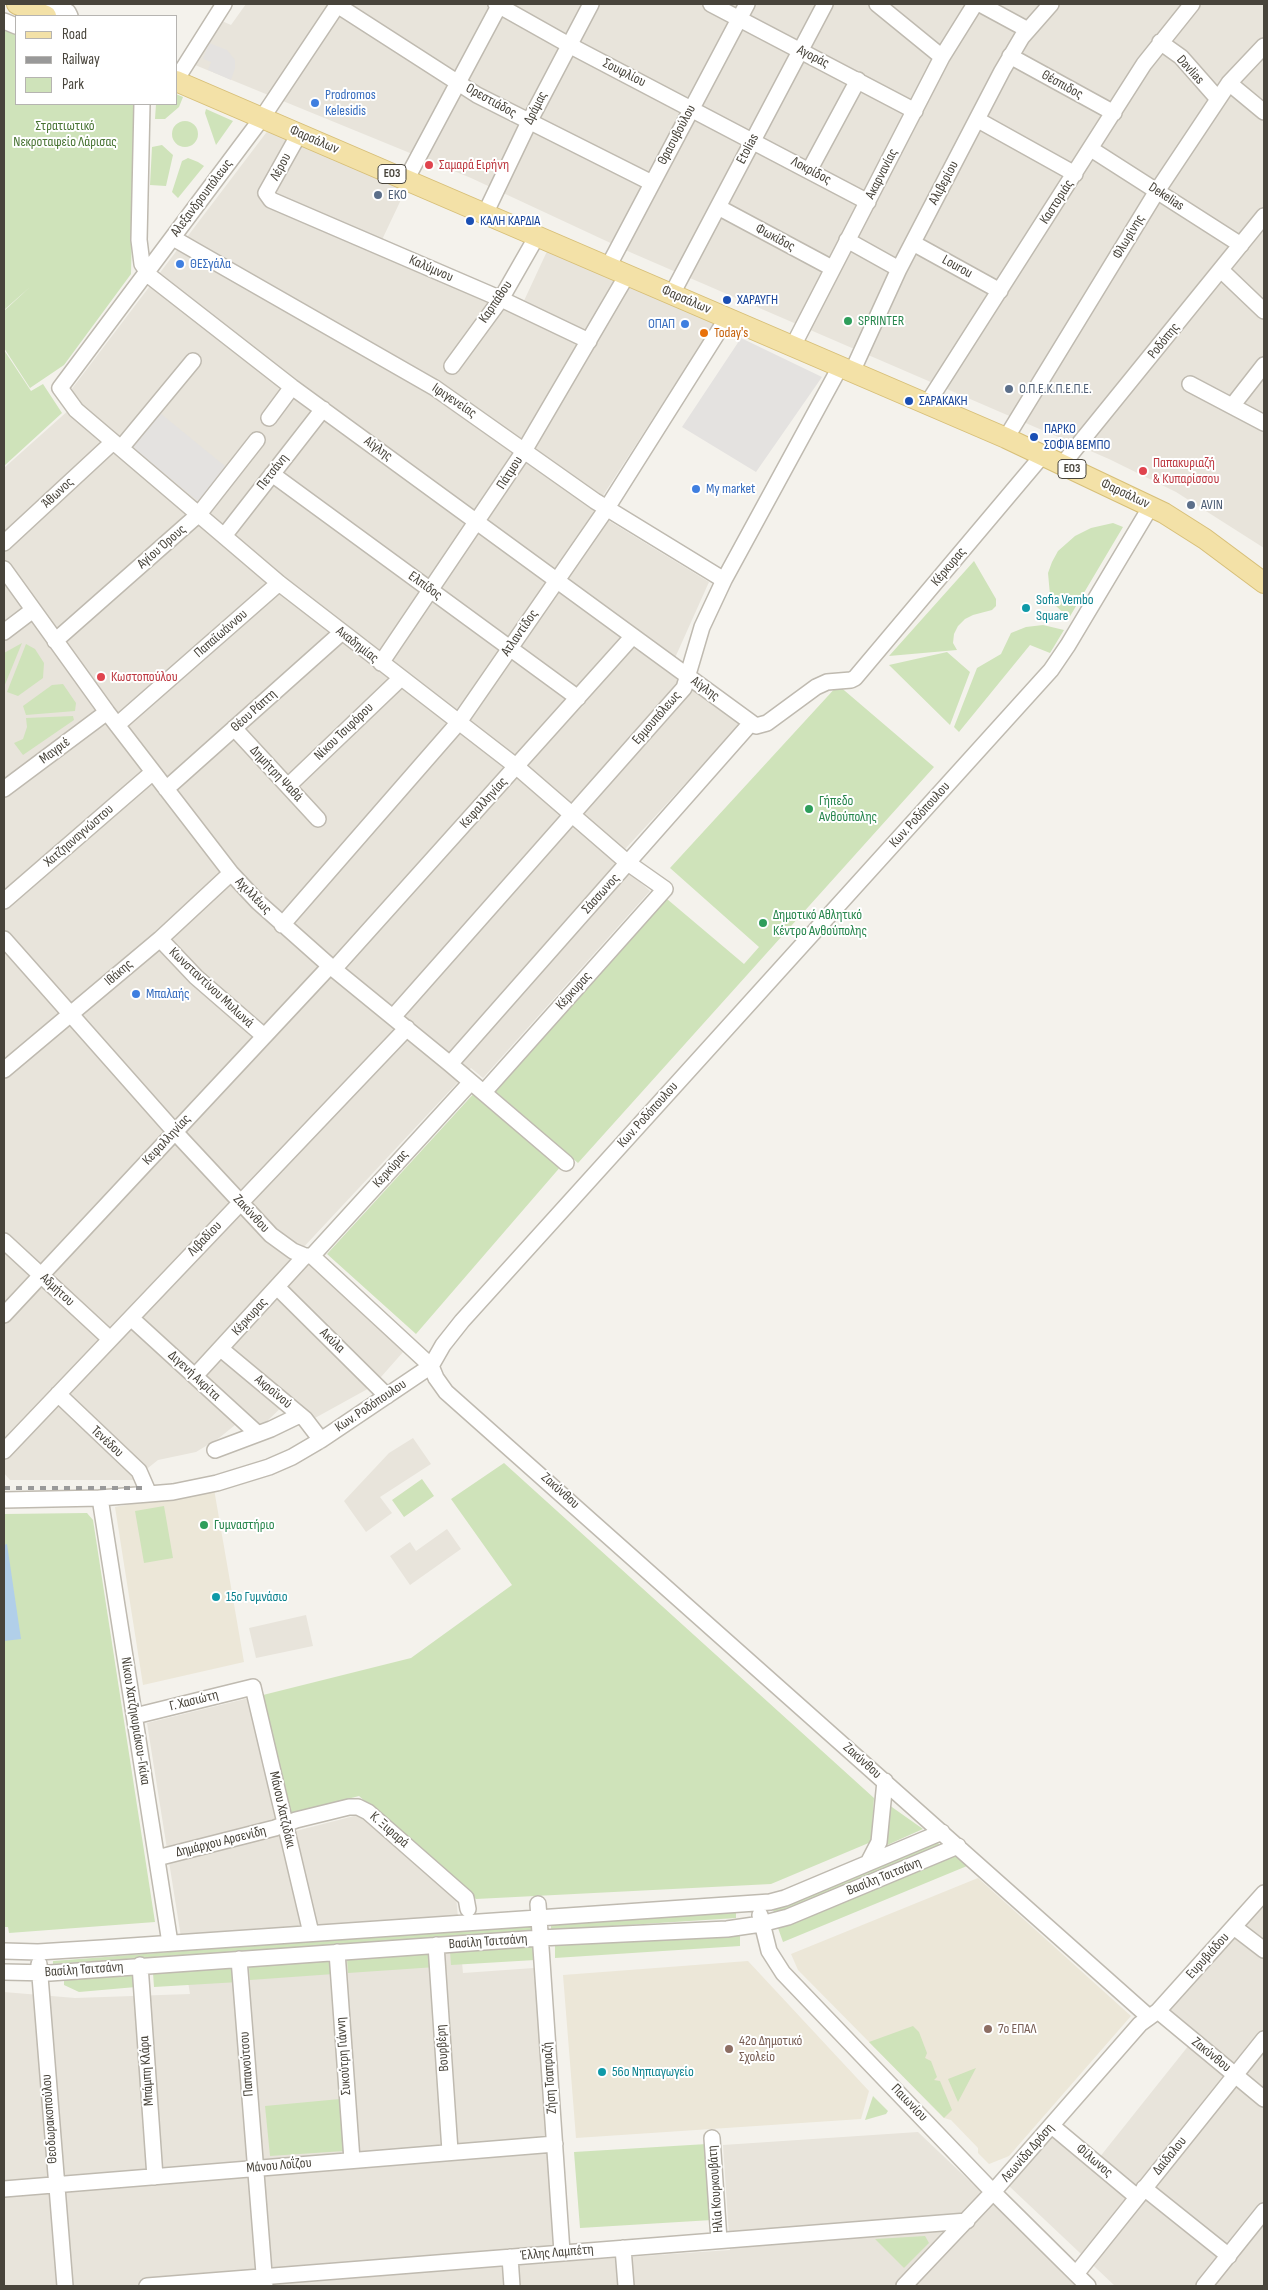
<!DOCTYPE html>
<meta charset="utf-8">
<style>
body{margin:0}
#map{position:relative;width:1268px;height:2290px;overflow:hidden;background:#f4f2ec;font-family:"Sofia Sans Condensed",sans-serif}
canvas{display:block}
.frame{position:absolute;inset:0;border:5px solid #48443b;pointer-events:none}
.legend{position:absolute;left:15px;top:15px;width:162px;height:90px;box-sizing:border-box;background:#fff;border:1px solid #b6b4b1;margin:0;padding:6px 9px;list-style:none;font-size:15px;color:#48443b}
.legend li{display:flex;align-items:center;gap:10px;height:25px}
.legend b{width:25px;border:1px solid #b6b4b1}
</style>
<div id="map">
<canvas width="1268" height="2290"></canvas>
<div class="frame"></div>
<ul class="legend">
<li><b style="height:6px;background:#f3e1a7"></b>Road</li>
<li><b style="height:6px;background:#999"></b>Railway</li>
<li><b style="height:14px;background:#cfe3ba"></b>Park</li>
</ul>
</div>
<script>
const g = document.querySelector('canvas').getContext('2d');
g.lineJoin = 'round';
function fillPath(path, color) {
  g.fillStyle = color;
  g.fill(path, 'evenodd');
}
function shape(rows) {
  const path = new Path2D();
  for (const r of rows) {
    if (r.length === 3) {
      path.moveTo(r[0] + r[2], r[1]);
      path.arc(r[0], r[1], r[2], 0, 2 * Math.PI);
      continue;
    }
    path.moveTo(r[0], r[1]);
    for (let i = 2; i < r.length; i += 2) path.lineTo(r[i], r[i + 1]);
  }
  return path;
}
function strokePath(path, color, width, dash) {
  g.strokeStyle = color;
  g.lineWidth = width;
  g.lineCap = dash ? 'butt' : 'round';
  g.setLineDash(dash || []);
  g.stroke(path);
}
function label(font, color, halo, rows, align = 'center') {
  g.font = font + ' "Sofia Sans Condensed",sans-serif';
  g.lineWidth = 4;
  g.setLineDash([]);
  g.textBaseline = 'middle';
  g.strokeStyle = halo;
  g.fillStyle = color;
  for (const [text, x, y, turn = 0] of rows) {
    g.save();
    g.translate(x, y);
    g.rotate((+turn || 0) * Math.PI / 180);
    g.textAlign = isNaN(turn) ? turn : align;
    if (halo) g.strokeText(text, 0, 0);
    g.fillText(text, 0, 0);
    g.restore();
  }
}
fillPath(shape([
 [246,4,1264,4,1264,548,1176,492,1109,459,632,253,471,178,195,65,222,21,231,25],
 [272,125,407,187,380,244,522,305,549,247,714,324,593,511,709,582,670,669,741,723,615,860,650,891,483,1078,471,1068,286,1266,308,1263,404,1351,373,1386,315,1418,291,1398,259,1429,245,1417,219,1438,196,1452,158,1460,133,1480,10,1480,4,1473,4,468,80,400,71,390],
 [413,1438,431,1464,380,1497,392,1513,366,1532,344,1501,389,1453],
 [447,1529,461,1549,410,1585,390,1556,410,1542,416,1551],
 [306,1615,313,1646,256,1658,249,1628],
 [249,1698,280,1835,362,1814,456,1896,463,1973,534,1968,555,2262,730,2250,723,2145,918,2132,1080,2286,4,2286,4,1992,75,1998,190,1994,147,1723],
 [1264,1900,1264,2286,1115,2286,1009,2186,1053,2136,1091,2168,1197,2035,1168,2011]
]), '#e8e4db');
fillPath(shape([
 [214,1489,244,1662,143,1685,115,1507],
 [978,1878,1131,2016,1009,2156,989,2164,978,2153,978,2148,951,2120,944,2118,798,1970,791,1954],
 [748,1961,869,2091,861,2119,576,2138,563,1975]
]), '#ece7d8');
fillPath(shape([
 [4,25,16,30,16,104,135,104,131,274,64,365,30,388,4,348,4,311,30,287,4,310],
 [176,94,183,97,179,107,165,119,155,119,156,104,176,104],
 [206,109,233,121,216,145,205,113],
 [185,134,13],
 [162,145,173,155,166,186,150,185,152,147],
 [188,158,198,162,204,166,178,198,172,192,182,161],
 [4,350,31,391,43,384,62,413,4,466],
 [1113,523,1123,527,1069,618,1056,606,1050,595,1048,573,1052,562,1058,551,1075,536,1091,528],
 [974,561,996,599,996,606,992,610,973,615,965,619,958,626,954,634,953,643,957,650,889,656],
 [1043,625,1064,630,1050,653,1030,645,959,732,954,727,977,668,1001,654,1011,633,1026,627],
 [22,643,4,687,4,653],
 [26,644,35,649,44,663,43,678,18,696,7,692],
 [947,652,970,672,950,725,889,665],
 [63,684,76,703,75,711,26,715,23,706,52,685],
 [838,685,934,767,578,1163,495,1091,667,899,744,964,759,947,670,868],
 [73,716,74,720,23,755,14,743,23,739,27,727,26,718],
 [476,1091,562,1165,416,1334,327,1254],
 [504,1463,874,1798,871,1842,771,1884,476,1899,359,1796,289,1814,263,1695,411,1658,512,1585,451,1499],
 [422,1479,434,1496,404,1517,392,1500],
 [164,1506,173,1558,144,1563,135,1511],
 [87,1513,93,1520,155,1922,9,1933,8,1927,4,1927,4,1514],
 [889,1805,923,1829,885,1846],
 [936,1841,940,1845,775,1914,772,1908],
 [955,1856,967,1866,783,1942,778,1928],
 [736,1911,736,1918,551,1930,551,1923],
 [533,1924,533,1931,53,1964,53,1961],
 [740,1933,740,1946,555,1958,555,1944],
 [534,1945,535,1960,451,1965,450,1951],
 [435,1952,436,1967,348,1973,347,1958],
 [333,1960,334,1974,250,1980,249,1966],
 [238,1967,239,1982,154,1987,153,1973],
 [135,1973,136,1987,79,1992,64,1985,64,1978],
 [913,2026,919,2032,927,2053,925,2058,931,2061,937,2077,934,2080,940,2081,952,2110,944,2118,869,2042],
 [976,2068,958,2102,948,2079],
 [873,2096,888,2111,886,2114,865,2120],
 [340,2099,344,2151,270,2156,265,2106],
 [707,2144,712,2220,580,2228,574,2152],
 [925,2236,929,2243,904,2268,875,2239]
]), '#cfe3ba');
fillPath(shape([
 [209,43,227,50,235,60,235,68,231,80,208,70,211,62,203,59],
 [741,338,822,377,756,472,682,427],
 [160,413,226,467,199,502,131,446]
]), '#e4e2e0');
fillPath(shape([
 [7,1544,21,1639,4,1641,4,1545]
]), '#b1cfe9');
const minor = shape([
 [49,4,68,12,70,16],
 [338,4,262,118,60,388,76,410,279,583,517,767,628,863,665,889,484,1092],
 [496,4,569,45,868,202],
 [711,4,915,111],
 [877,4,942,57],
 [980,4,1028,30],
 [337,5,477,95,652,183],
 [4,21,16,26],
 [1160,42,1181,57,1218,99],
 [1010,56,1114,113],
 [176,80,224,4],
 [1229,83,1264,112],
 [142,104,139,240,142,264,151,277,292,387,756,726,767,723,816,687,827,682,851,680,855,678,1042,456],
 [978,120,1075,174],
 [299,134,266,193,271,200,501,299,589,341],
 [1091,149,1241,245],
 [810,169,858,80],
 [406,180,500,4],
 [718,207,832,268],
 [485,214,529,122,591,4],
 [173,238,435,388,595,501,724,580],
 [847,240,899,269],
 [913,243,1000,291],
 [608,267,747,4],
 [1221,270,1264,311],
 [672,294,825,4],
 [793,346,942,57,975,4],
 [452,366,501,299,537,236],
 [852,372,899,269,1002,71,1022,37,1051,4],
 [1190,384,1264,423],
 [927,404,1144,64,1192,4],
 [1232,406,1264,365],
 [269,418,292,387],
 [1006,438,1157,191,1229,83,1264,46],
 [121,448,193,361],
 [1062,465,1264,216],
 [272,474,578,698],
 [224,536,323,409],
 [4,543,113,442],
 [4,569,107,712,231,873,258,902,330,966,450,1064,566,1163],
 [4,632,33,610],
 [55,641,199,514,257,440],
 [381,663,524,451,627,275],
 [117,725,279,583],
 [234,728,318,819],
 [288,786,401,678],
 [4,789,107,712],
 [166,789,341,633],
 [4,901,153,772],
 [282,925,459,722,607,508,727,318],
 [4,939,175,1132,271,1235,293,1251,305,1256,312,1256,431,1366,436,1378,446,1392,1149,2017],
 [160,939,196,977,264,1036],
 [334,969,633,636],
 [393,1017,684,688,702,627,724,580,840,367],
 [450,1064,751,723],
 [4,1070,160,939,231,873],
 [4,1241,110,1339],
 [312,1256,471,1082],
 [277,1287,387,1396],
 [4,1315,330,966],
 [131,1318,258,1434],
 [221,1349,305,1419,321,1440],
 [195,1376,305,1256],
 [58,1394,139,1471,149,1494],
 [215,1450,271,1429,300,1415],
 [4,1451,407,1028],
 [100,1498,170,1943],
 [4,1500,100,1498,173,1492,217,1483,269,1467,292,1457,321,1440,431,1366,443,1345,462,1321,1051,670,1068,645,1151,506],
 [135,1716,253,1687,311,1933],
 [157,1858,275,1828,296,1820,349,1807,358,1807,368,1812,466,1898,468,1909],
 [868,1863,879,1842,885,1781],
 [538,1904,562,2252],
 [760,1915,769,1951,783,1973,993,2192,1088,2286],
 [1234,1927,1264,1950],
 [436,1945,450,2151],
 [4,1951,38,1952,102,1948,770,1902,785,1898,942,1832],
 [337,1952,352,2160],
 [239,1959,265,2286],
 [39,1964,65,2286],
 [140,1965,155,2177],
 [4,1972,50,1973,540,1938,727,1929,761,1924,788,1917,958,1846],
 [1158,2011,1264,2099],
 [1052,2126,1137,2197],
 [712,2138,719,2240],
 [1144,2188,1229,2256],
 [4,2189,555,2144],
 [623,2248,626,2286],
 [510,2257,512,2286],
 [1076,2274,1264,2039],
 [147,2286,967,2221],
 [904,2286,993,2192,1140,2024,1158,2011,1264,1893],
 [1204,2286,1264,2211]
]);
const major = shape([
 [17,4,46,16],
 [176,81,1006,438,1164,513,1205,539,1264,583]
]);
strokePath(minor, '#bfbab0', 18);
strokePath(major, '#d7bf78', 22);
strokePath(minor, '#fff', 15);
strokePath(major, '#f3e1a7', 20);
strokePath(shape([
 [4,1488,147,1488]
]), '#999', 4, [6, 6]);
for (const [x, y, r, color] of [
 [315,103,5,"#3f7fe0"],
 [429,165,5,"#e0444e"],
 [378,195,5,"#5c6f8a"],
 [470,221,5,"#1a4fb4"],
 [180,264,5,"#3f7fe0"],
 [727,300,5,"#1a4fb4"],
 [848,321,5,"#2e9e5b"],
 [685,324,5,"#3f7fe0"],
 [704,333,5,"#e8710a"],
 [1009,389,5,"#5c6f8a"],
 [909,401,5,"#1a4fb4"],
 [1034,437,5,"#1a4fb4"],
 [1143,471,5,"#e0444e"],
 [696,489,5,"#3f7fe0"],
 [1191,505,5,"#5c6f8a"],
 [1026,608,5,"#0f9aa8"],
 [101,677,5,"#e0444e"],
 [809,809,5,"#2e9e5b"],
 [763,923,5,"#2e9e5b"],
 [136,994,5,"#3f7fe0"],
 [204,1525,5,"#2e9e5b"],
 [216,1597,5,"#0f9aa8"],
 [988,2029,5,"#8d6e63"],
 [729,2049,5,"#8d6e63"],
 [602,2072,5,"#0f9aa8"]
]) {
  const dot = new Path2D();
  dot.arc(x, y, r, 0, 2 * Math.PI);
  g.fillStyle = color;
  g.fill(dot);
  strokePath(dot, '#fff', 2);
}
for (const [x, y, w] of [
 [392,174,28],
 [1072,469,28]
]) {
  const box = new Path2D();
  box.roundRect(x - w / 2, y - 9.5, w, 19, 4);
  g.fillStyle = '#fff';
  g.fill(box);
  strokePath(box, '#48443b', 1);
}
label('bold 12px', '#48443b', null, [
 ["ΕΟ3",392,174],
 ["ΕΟ3",1072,469]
]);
label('14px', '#48443b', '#fff', [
 ["Αγοράς",813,57,27],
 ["Davlias",1190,70,48],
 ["Σουφλίου",624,73,27],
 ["Θέσπιδος",1062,85,29],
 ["Ορεστιάδος",491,101,29],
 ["Δράμας",536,108,-63],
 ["Θρασυβούλου",677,135,-62],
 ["Φαρσάλων",314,140,23],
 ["Etolias",748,149,-62],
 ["Λέρου",281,167,-61],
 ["Λοκρίδος",811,171,28],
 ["Ακαρνανίας",882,174,-63],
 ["Αλιβερίου",944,183,-62],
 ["Dekelias",1166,197,33],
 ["Αλεξανδρουπόλεως",202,198,-53],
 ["Καστοριάς",1057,202,-57],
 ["Φλωρίνης",1129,237,-59],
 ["Φωκίδος",775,238,28],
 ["Lourou",957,267,29],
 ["Καλύμνου",431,269,24],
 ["Φαρσάλων",686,300,23],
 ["Καρπάθου",496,302,-56],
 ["Ροδόπης",1164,341,-51],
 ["Ιφιγενείας",454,401,34],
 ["Αίγλης",378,449,36],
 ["Πετσάνη",273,472,-52],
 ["Πάτμου",510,473,-57],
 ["Άθωνος",58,493,-43],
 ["Φαρσάλων",1125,494,25],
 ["Αγίου Όρους",162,547,-41],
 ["Κέρκυρας",949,567,-50],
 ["Ελπίδος",425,586,36],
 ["Ατλαντίδος",520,633,-55],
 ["Παπαϊωάννου",221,634,-41],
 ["Ακαδημίας",357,645,38],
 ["Αίγλης",705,689,36],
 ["Θέου Ράπτη",254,711,-42],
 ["Ερμουπόλεως",657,718,-49],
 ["Νίκου Τσιφόρου",344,732,-44],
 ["Μαγριέ",55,751,-37],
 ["Δημήτρη Ψαθά",276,774,47],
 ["Κεφαλληνίας",484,803,-48],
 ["Κων. Ροδόπουλου",920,815,-48],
 ["Χατζηαναγνώστου",79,836,-41],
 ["Σάσσωνος",601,894,-48],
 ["Αχιλλέως",253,896,46],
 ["Ιθάκης",119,973,-41],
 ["Κωνσταντίνου Μυλωνά",211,988,43],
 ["Κέρκυρας",574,991,-48],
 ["Κων. Ροδόπουλου",648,1115,-48],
 ["Κεφαλληνίας",167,1140,-47],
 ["Κερκύρας",391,1169,-48],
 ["Ζακύνθου",251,1214,47],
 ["Λιβαδίου",205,1239,-46],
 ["Αδμήτου",57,1290,43],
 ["Κέρκυρας",250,1317,-48],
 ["Ακύλα",332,1341,44],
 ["Διγενή Ακρίτα",194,1376,43],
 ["Ακροϊνού",273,1392,40],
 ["Κων. Ροδόπουλου",371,1406,-34],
 ["Τενέδου",107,1442,43],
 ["Ζακύνθου",560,1491,42],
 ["Γ. Χασιώτη",194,1701,-14],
 ["Νίκου Χατζηκυριάκου-Γκίκα",135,1721,81],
 ["Ζακύνθου",862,1761,42],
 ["Μάνου Χατζιδάκι",282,1810,77],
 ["Κ. Ξιφαρά",389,1830,41],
 ["Δημάρχου Αρσενίδη",221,1842,-14],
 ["Βασίλη Τσιτσάνη",884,1877,-22],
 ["Βασίλη Τσιτσάνη",488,1942,-4],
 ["Ευρυβιάδου",1208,1956,-48],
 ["Βασίλη Τσιτσάνη",84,1970,-4],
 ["Βουρβέρη",443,2048,-94],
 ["Ζακύνθου",1211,2055,39],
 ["Συκούτρη Γιάννη",344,2056,-94],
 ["Παπανούτσου",247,2064,-94],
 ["Μπάμπη Κλάρα",147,2071,-94],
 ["Ζήση Τσαπραζή",550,2078,-94],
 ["Παιωνίου",909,2103,46],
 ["Θεοδωρακοπούλου",50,2119,-94],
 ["Λεωνίδα Δρόση",1028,2153,-49],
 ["Δαίδαλου",1170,2156,-51],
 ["Φίλωνος",1094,2161,40],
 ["Μάνου Λοΐζου",279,2166,-5],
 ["Ηλία Κουρκουβάτη",716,2189,-94],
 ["Έλλης Λαμπέτη",557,2253,-5]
]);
label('14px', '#366cbe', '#fff', [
 ["Prodromos",325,95],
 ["Kelesidis",325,111],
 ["ΘΕΣγάλα",190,264],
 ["ΟΠΑΠ",675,324,"right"],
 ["My market",706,489],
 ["Μπαλαής",146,994]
], 'left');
label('14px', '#497434', '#fff', [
 ["Στρατιωτικό",65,126],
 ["Νεκροταφείο Λάρισας",65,142]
]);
label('14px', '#be3a42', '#fff', [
 ["Σαμαρά Ειρήνη",439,165],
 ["Παπακυριαζή",1153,463],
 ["& Κυπαρίσσου",1153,479],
 ["Κωστοπούλου",111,677]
], 'left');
label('14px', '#4e5e75', '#fff', [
 ["EKO",388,195],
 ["Ο.Π.Ε.Κ.Π.Ε.Π.Ε.",1019,389],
 ["AVIN",1201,505]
], 'left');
label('14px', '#164399', '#fff', [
 ["ΚΑΛΗ ΚΑΡΔΙΑ",480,221],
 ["ΧΑΡΑΥΓΗ",737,300],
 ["ΣΑΡΑΚΑΚΗ",919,401],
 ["ΠΑΡΚΟ",1044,429],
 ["ΣΟΦΙΑ ΒΕΜΠΟ",1044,445]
], 'left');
label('14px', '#27864d', '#fff', [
 ["SPRINTER",858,321],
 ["Γήπεδο",819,801],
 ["Ανθούπολης",819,817],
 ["Δημοτικό Αθλητικό",773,915],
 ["Κέντρο Ανθούπολης",773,931],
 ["Γυμναστήριο",214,1525]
], 'left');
label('14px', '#c56008', '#fff', [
 ["Today's",714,333]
], 'left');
label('14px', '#0d838f', '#fff', [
 ["Sofia Vembo",1036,600],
 ["Square",1036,616],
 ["15ο Γυμνάσιο",226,1597],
 ["56ο Νηπιαγωγείο",612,2072]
], 'left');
label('14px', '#785e54', '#fff', [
 ["7ο ΕΠΑΛ",998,2029],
 ["42ο Δημοτικό",739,2041],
 ["Σχολείο",739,2057]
], 'left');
</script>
